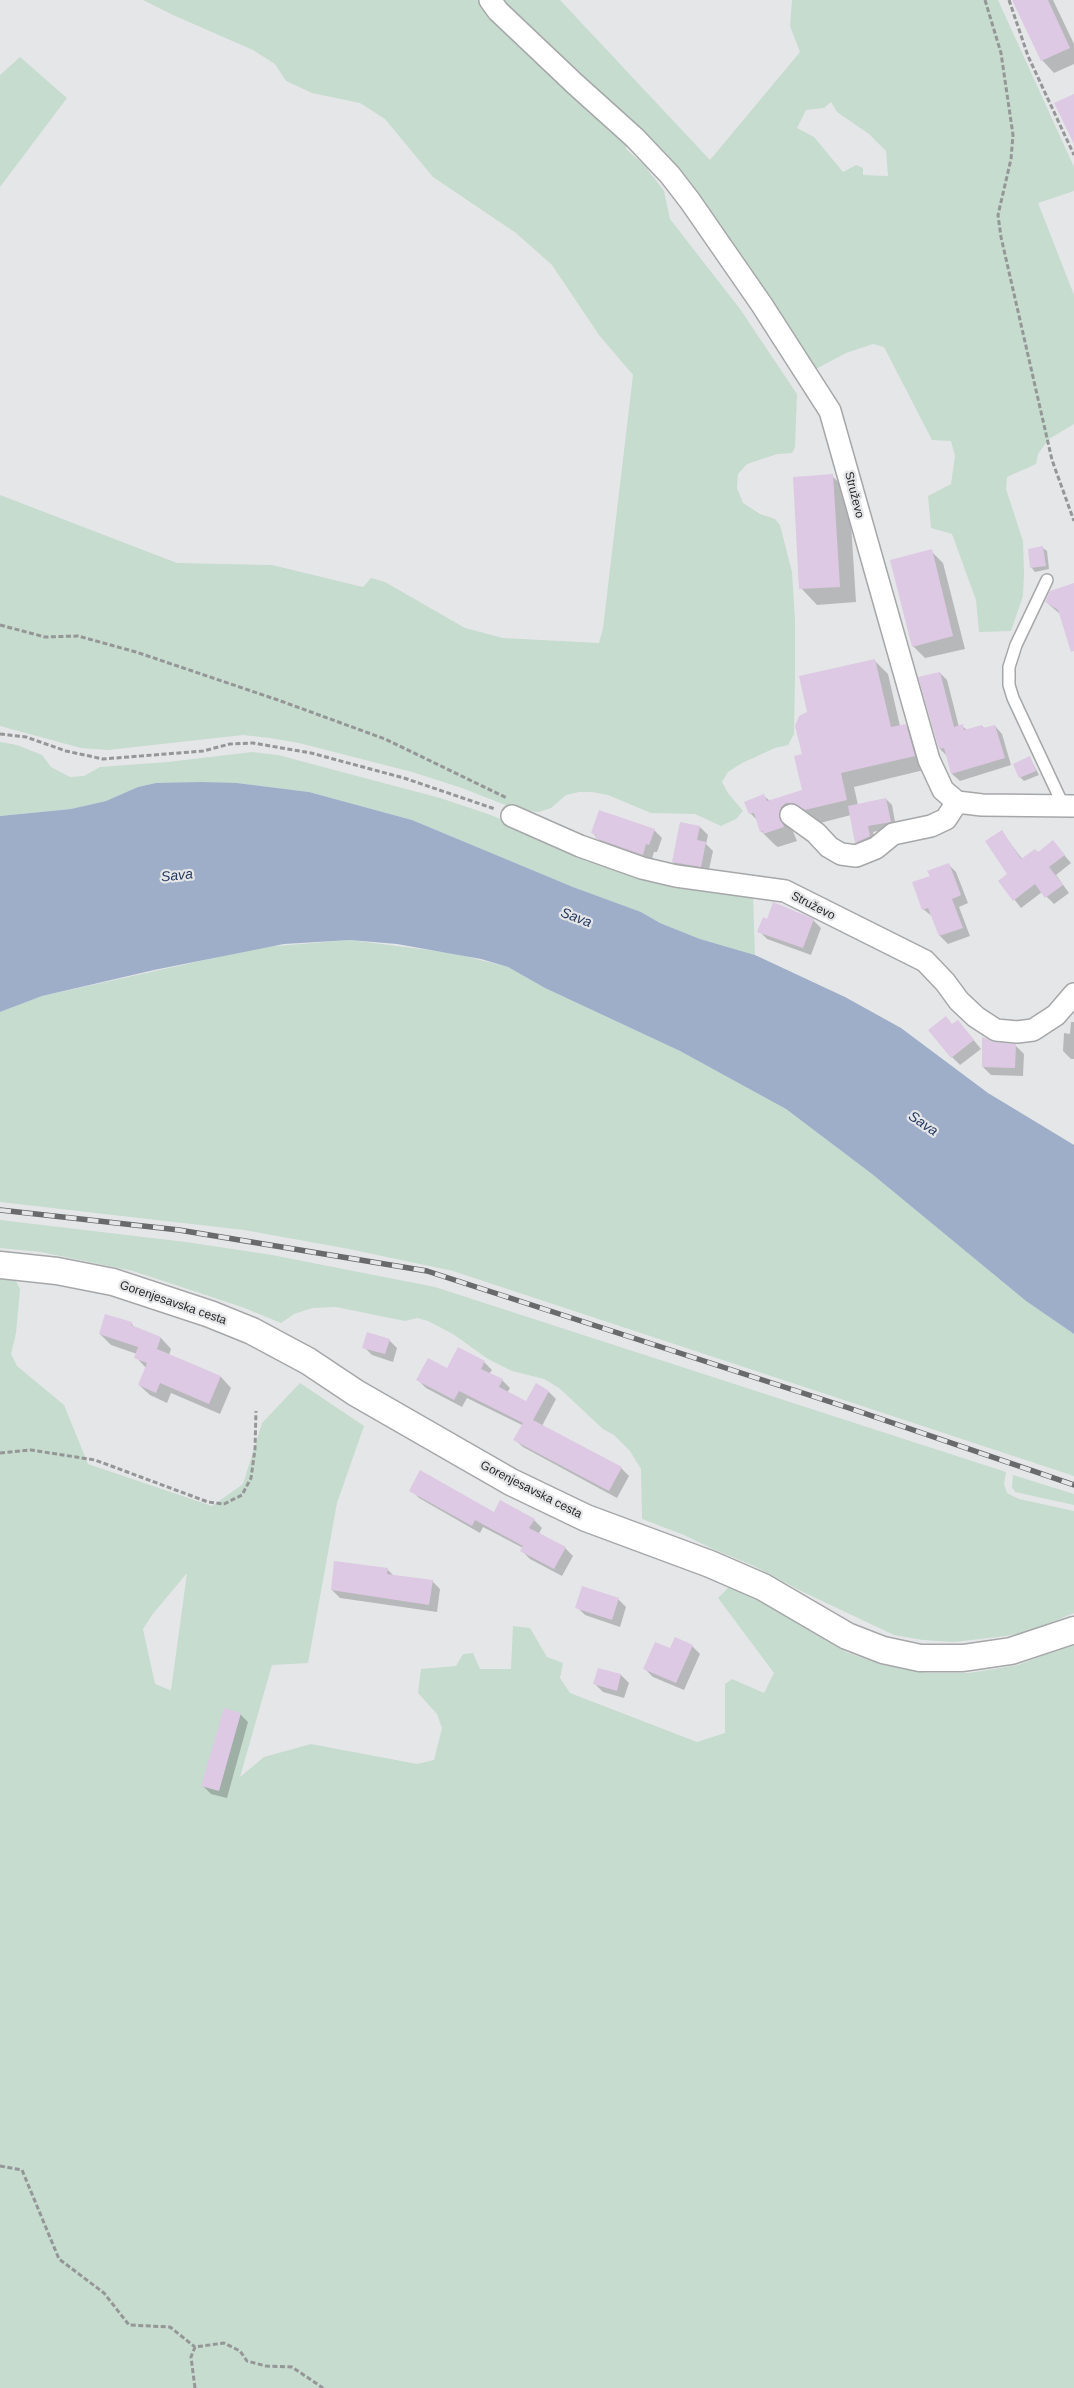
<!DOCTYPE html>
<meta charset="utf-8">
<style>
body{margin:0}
canvas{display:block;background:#e5e6e8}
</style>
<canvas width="1074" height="2388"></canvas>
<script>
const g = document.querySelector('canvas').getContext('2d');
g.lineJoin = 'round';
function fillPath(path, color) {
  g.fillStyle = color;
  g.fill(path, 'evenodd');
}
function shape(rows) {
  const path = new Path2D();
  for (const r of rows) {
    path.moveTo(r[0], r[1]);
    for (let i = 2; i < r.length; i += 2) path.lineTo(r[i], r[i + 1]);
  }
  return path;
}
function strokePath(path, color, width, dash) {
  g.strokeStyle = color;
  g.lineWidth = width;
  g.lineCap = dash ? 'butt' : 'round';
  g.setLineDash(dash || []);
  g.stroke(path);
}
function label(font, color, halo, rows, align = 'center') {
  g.font = font + ' Helvetica,sans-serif';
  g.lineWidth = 4.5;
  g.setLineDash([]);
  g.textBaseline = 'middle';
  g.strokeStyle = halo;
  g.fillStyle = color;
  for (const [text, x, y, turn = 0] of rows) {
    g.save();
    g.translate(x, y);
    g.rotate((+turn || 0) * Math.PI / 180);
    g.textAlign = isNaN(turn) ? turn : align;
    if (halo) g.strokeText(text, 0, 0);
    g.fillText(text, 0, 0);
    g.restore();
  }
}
fillPath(shape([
 [143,0,483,0,627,139,626,149,644,165,664,191,670,219,740,309,797,394,795,447,792,453,777,454,747,464,738,474,737,488,743,503,760,514,775,519,780,525,792,572,795,620,795,676,794,734,788,745,775,748,742,763,728,772,722,782,728,793,743,811,736,819,721,826,695,814,651,813,608,795,592,792,579,792,566,795,551,808,539,812,518,810,462,788,412,772,299,743,270,738,243,735,108,750,81,748,0,726,0,495,177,563,272,565,363,587,371,578,385,582,465,628,503,638,599,643,603,628,633,375,599,335,552,265,516,233,433,177,385,119,360,103,312,93,297,86,286,81,275,64,253,50,173,15],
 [499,0,560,0,710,160,800,52,790,26,792,0,998,0,1074,167,1074,191,1038,203,1074,295,1074,424,1049,439,1038,454,1036,464,1007,477,1006,489,1023,541,1024,573,1023,596,1011,631,979,632,976,600,952,534,931,528,928,496,951,484,955,456,951,441,932,440,884,347,873,344,846,353,814,370,721,230],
 [831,102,837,112,869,134,886,151,888,176,863,175,863,168,856,165,843,172,814,137,797,128,806,110,824,108],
 [20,57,67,98,0,187,0,75],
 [0,742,17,745,42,755,51,767,70,777,84,776,100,767,168,762,252,752,278,755,440,798,491,815,539,836,753,895,755,955,700,939,660,923,641,912,573,887,412,820,309,792,237,783,156,783,138,787,106,801,71,809,0,816],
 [350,940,452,953,508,967,545,988,680,1051,786,1109,872,1174,1026,1301,1074,1334,1074,1476,453,1271,349,1249,244,1230,0,1202,0,1012,42,996,264,947],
 [0,1220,186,1242,272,1255,435,1287,1006,1472,1004,1484,1007,1493,1019,1499,1074,1511,1074,1613,1027,1632,1006,1636,954,1642,923,1640,894,1635,801,1591,754,1566,713,1549,684,1535,642,1519,641,1469,630,1451,614,1435,603,1429,559,1388,544,1379,512,1371,488,1359,453,1334,428,1321,417,1318,405,1321,336,1307,312,1308,294,1314,281,1323,242,1307,133,1271,41,1252,0,1248],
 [0,1277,15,1279,20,1289,16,1333,11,1354,17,1366,64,1405,88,1464,212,1506,243,1484,262,1423,300,1383,364,1426,337,1503,308,1663,272,1665,240,1777,264,1757,311,1744,417,1764,434,1760,442,1728,437,1714,418,1693,421,1669,456,1666,463,1654,473,1653,480,1669,511,1669,513,1626,530,1628,547,1657,563,1663,560,1678,570,1693,697,1742,725,1733,725,1684,732,1679,764,1693,774,1673,718,1598,729,1587,771,1607,846,1652,883,1665,928,1673,969,1673,1018,1665,1074,1644,1074,2388,0,2388],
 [187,1573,171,1690,170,1690,155,1684,143,1629,152,1615],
 [1013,1475,1074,1494,1074,1505,1015,1492,1012,1487]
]), '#c6dccf');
fillPath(shape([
 [201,782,237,783,309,792,412,820,573,887,641,912,660,923,700,939,755,955,845,997,901,1028,988,1093,1074,1145,1074,1334,1026,1301,872,1174,786,1109,680,1051,545,988,508,967,481,959,397,944,350,940,284,944,154,970,42,996,0,1012,0,816,71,809,106,801,138,787,156,783]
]), '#9eaec9');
fillPath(shape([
 [1014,0,1053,0,1074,44,1074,64,1054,73,1042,60],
 [832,476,849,492,856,602,817,605,801,588],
 [1043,548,1047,551,1049,569,1035,572,1032,568,1029,550],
 [931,551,943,563,965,649,925,658,913,646],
 [1074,584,1074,646,1060,614,1046,602],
 [874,660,888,674,900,726,905,725,919,739,928,769,854,787,858,805,886,799,892,805,896,827,873,832,876,842,862,848,856,842,851,815,820,823,795,821,792,829,797,841,778,847,775,845,761,831,758,821,750,813,764,796,770,801,803,791,803,755,809,713],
 [940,673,947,680,959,727,962,726,967,730,982,726,985,729,995,726,1002,734,1011,765,960,781,952,774,947,756,940,749],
 [1030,758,1039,775,1024,781,1020,777],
 [700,827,708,835,706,844,713,851,708,874,681,870,673,862],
 [654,830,662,838,657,852,654,852,651,862,604,846,593,833],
 [1001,831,1023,860,1038,853,1053,842,1071,863,1056,875,1069,893,1054,904,1042,892,1021,908,1000,881,1009,874],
 [948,864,956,872,968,903,959,907,970,936,948,944,940,936,933,917,923,909,931,876],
 [768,920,813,920,821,928,811,955,767,939,759,931],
 [958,1021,981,1049,960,1065,952,1057],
 [1071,1022,1074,1022,1074,1059,1071,1059,1063,1051,1064,1033,1070,1034],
 [994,1044,1016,1046,1024,1054,1023,1076,991,1075,983,1067],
 [131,1323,136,1329,161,1338,171,1349,169,1355,221,1377,231,1388,220,1414,171,1393,167,1403,150,1395,139,1385,146,1368,136,1357,137,1354,111,1345,100,1334],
 [389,1340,397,1348,393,1362,372,1355,364,1347],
 [484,1362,492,1370,489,1374,502,1380,510,1388,507,1393,526,1403,549,1392,556,1399,542,1426,621,1468,629,1476,617,1498,523,1447,515,1440,522,1425,467,1398,462,1407,426,1388,418,1380,447,1370],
 [411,1490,495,1513,534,1520,542,1528,539,1533,565,1548,573,1556,562,1576,530,1559,522,1551,523,1548,483,1527,480,1533,419,1498],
 [387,1569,394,1576,432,1581,440,1589,437,1612,340,1598,332,1590],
 [618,1599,626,1607,620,1627,585,1615,577,1607],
 [692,1646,700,1654,684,1690,653,1677,645,1669,670,1650],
 [621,1675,629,1683,624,1698,603,1692,595,1684],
 [240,1714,248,1722,227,1798,211,1794,203,1786]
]), '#0003');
fillPath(shape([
 [1012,0,1048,0,1070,48,1041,61],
 [1074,94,1074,144,1054,103],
 [833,474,840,587,799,589,793,477],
 [1043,546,1046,566,1030,568,1028,549],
 [932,549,953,636,912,647,890,560],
 [1074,583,1074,651,1071,652,1058,610,1045,602,1050,591],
 [875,659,891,727,906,724,915,756,841,773,847,800,805,810,793,803,786,803,781,807,779,814,784,827,763,834,763,831,760,832,754,813,749,814,744,802,764,794,767,801,802,790,794,756,802,754,795,726,799,716,807,712,799,676],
 [940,672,954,727,963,724,964,730,982,725,983,728,995,725,1005,758,951,774,944,748,939,749,918,677],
 [1030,756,1036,771,1019,778,1013,764],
 [886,798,891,822,868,826,870,836,855,843,848,806],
 [599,810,655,829,649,845,646,844,643,855,595,838,596,835,591,833],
 [680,822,700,826,697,840,706,842,701,867,672,862],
 [1002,830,1021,859,1035,849,1038,852,1053,840,1065,855,1049,867,1063,885,1045,898,1035,884,1013,901,998,881,1007,874,985,841],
 [949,863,961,895,952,899,963,928,939,936,928,908,922,910,912,882,930,876,927,871],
 [773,902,814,919,803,948,757,932,763,917,767,919],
 [946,1016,952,1024,958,1020,974,1040,951,1058,928,1030],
 [982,1037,994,1042,1016,1044,1015,1068,982,1067],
 [105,1314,132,1322,131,1325,161,1337,157,1349,221,1376,209,1404,160,1383,156,1393,138,1385,147,1363,134,1358,138,1347,99,1334],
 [367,1332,390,1339,385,1354,362,1348],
 [458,1347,485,1361,481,1369,503,1379,499,1387,526,1401,536,1383,549,1391,533,1420,622,1467,609,1491,513,1440,523,1423,459,1391,454,1400,416,1380,428,1358,447,1368],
 [420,1470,494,1512,500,1500,535,1519,529,1528,566,1547,554,1569,520,1551,523,1546,475,1520,472,1526,409,1491],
 [334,1561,388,1568,387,1574,433,1580,429,1605,331,1590],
 [582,1586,619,1598,612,1620,575,1608],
 [675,1637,693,1645,676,1683,643,1669,655,1642,670,1648],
 [598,1668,621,1674,617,1691,593,1684],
 [224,1708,241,1713,219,1791,201,1786]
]), '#ddc9e3');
const service = shape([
 [1047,580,1016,645,1009,667,1009,685,1013,698,1064,807]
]);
const minor = shape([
 [490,0,498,11,575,84,635,138,670,175,690,201,762,305,830,411,929,760,943,790,957,802],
 [791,815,816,833,829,847,841,854,856,856,876,848,893,834,931,826,946,819,957,802,982,805,1074,806],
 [512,816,580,846,642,868,676,876,785,891,925,961,945,982,959,1001,976,1017,996,1030,1017,1032,1033,1030,1056,1015,1074,994]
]);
const tertiary = shape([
 [0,1265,57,1271,113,1282,210,1314,252,1331,308,1361,356,1393,511,1482,586,1518,710,1564,763,1587,847,1636,883,1650,920,1658,963,1658,1011,1651,1074,1630]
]);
strokePath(service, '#a6a7a9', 14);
strokePath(minor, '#a6a7a9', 24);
strokePath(tertiary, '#a6a7a9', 29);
strokePath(shape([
 [985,0,1001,53,1013,135,1011,159,998,215,1001,237,1052,460,1074,521],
 [1009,0,1028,56,1074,155],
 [0,625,45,637,78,636,136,652,278,700,385,739,507,798],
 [0,734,26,737,66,751,103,759,203,751,230,744,253,743,311,753,404,778,495,809],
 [0,1453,31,1450,95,1460,208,1502,224,1504,242,1495,251,1478,255,1449,256,1411],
 [0,2166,22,2170,59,2259,104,2293,129,2325,170,2327,195,2347],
 [195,2388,191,2357,195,2347,224,2343,240,2351,247,2361,266,2366,292,2367,323,2388]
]), '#959697', 3, [5, 2.5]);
strokePath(service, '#fff', 11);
strokePath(minor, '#fff', 21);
strokePath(tertiary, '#fff', 26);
const rail = shape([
 [0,1210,179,1230,427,1271,849,1408,1074,1485]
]);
strokePath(rail, '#696a6b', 5.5);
strokePath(rail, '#e5e6e8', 4, [11]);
label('12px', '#272728', '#e5e6e8', [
 ["Struževo",854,495,76],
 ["Struževo",813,906,27],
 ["Gorenjesavska cesta",173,1303,19],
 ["Gorenjesavska cesta",531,1490,27]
]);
label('italic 14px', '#253960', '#e5e6e8', [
 ["Sava",177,876,-6],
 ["Sava",576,918,21],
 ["Sava",923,1124,34]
]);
</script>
